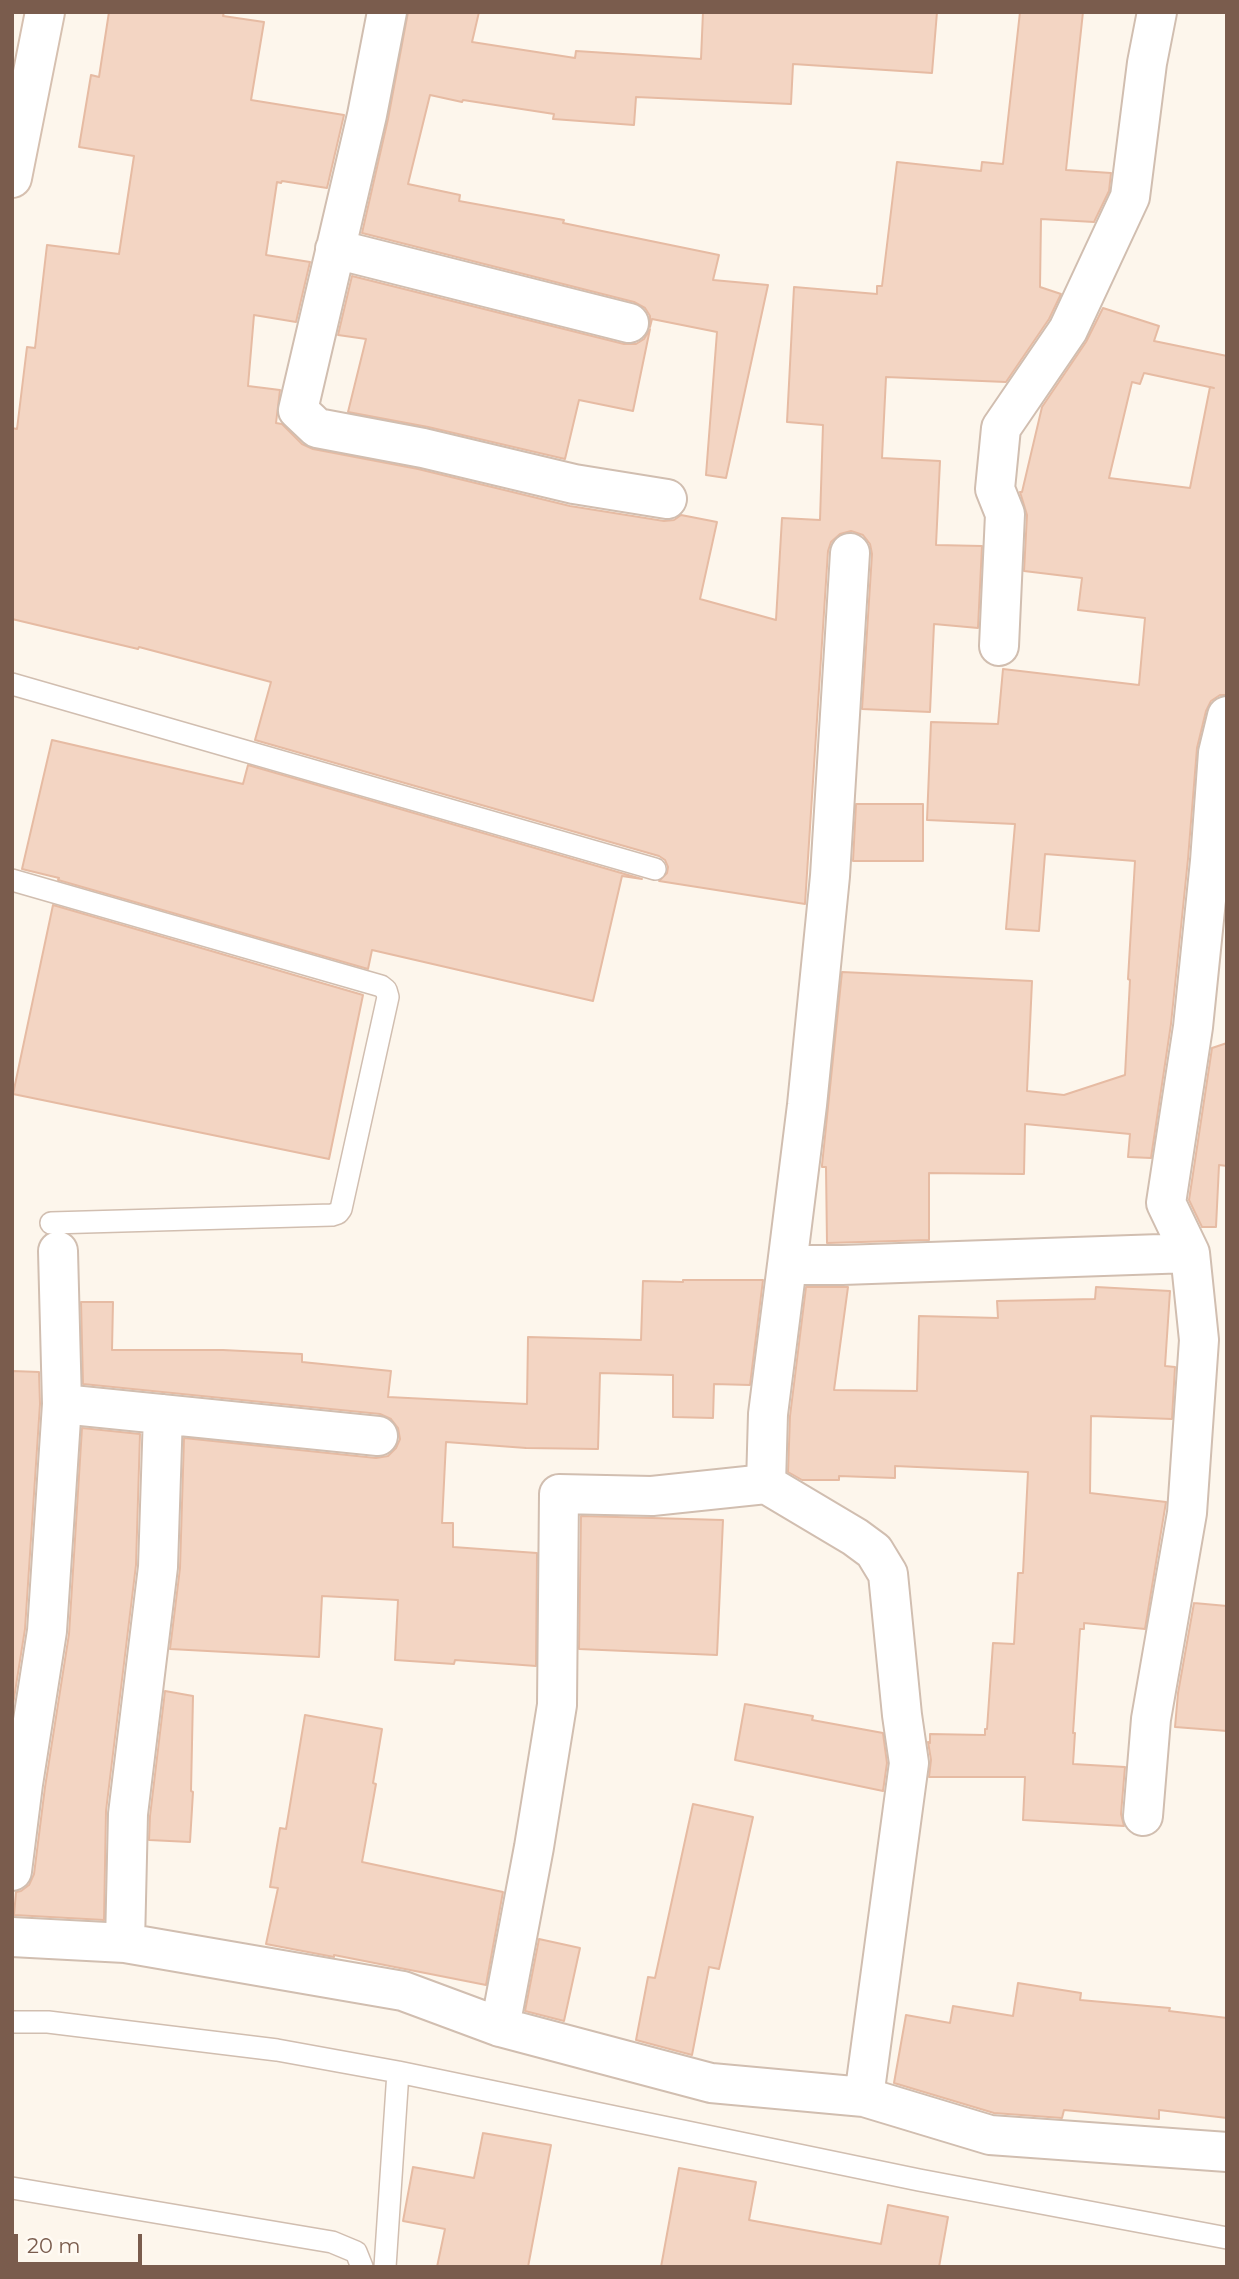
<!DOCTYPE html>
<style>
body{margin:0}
#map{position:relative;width:1239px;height:2279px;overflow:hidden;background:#fdf6ec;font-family:Montserrat,sans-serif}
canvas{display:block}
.frame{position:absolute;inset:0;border:14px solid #7a5c4d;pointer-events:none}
.scale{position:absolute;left:14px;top:2234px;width:128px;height:32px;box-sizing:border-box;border:4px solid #7a5c4d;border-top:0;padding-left:9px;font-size:21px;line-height:24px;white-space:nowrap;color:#7a5c4d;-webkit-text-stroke:5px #fffaf3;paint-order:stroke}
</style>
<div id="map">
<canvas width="1239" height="2279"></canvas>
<div class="frame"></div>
<div class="scale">20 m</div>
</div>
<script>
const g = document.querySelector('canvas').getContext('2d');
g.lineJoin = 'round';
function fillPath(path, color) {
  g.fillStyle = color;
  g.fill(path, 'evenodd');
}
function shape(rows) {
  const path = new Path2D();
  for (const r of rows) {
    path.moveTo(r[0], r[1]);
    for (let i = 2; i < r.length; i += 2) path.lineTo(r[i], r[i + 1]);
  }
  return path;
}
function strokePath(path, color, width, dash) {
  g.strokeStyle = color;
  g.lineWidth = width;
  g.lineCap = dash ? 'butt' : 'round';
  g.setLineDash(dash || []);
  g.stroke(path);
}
const building = shape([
 [109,12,224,12,223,16,264,22,251,100,344,115,327,188,282,181,281,183,277,182,266,255,310,262,296,322,254,315,248,386,280,390,276,423,282,424,302,444,313,449,418,469,570,506,664,521,674,520,681,515,717,522,700,599,776,620,782,518,820,520,823,425,787,422,794,287,877,294,877,286,882,286,897,162,981,171,982,162,1003,164,1020,12,1083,12,1066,170,1111,173,1109,191,1094,222,1041,219,1040,287,1061,294,1049,319,1006,382,886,377,882,458,940,461,936,545,982,546,978,628,934,624,930,712,862,709,872,554,870,544,863,535,851,531,840,534,831,542,828,551,805,904,659,881,667,873,668,867,665,860,659,856,255,740,271,682,139,647,138,649,12,619,12,428,17,429,27,347,35,348,47,245,119,254,134,156,79,147,91,75,99,77,109,12],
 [408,12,479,12,472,42,575,58,576,51,701,59,703,12,937,12,932,73,793,64,791,104,636,97,634,125,553,119,554,114,463,100,462,102,430,95,408,184,460,195,459,201,564,220,563,223,719,255,713,280,768,285,726,478,706,475,717,332,652,319,650,327,650,316,645,308,634,302,362,233,388,119,408,12],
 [352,276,624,344,636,344,644,339,650,329,633,411,579,400,565,459,428,427,348,412,366,339,338,335,352,276],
 [1103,308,1159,326,1154,341,1227,356,1227,695,1220,695,1211,701,1206,711,1197,748,1188,859,1171,1024,1151,1158,1128,1157,1130,1134,1025,1124,1024,1174,929,1173,929,1240,827,1243,826,1167,822,1167,822,1165,842,972,1032,981,1027,1091,1064,1095,1125,1075,1130,980,1128,979,1135,861,1045,854,1039,931,1006,929,1015,824,927,820,931,722,998,724,1003,669,1139,685,1145,618,1078,610,1082,578,1024,571,1027,515,1020,492,1022,492,1042,407,1086,342,1103,308],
 [1144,373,1214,388,1210,387,1190,488,1109,478,1132,382,1140,384,1144,373],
 [52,740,243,784,248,765,642,879,622,876,593,1001,372,950,368,969,58,880,59,878,22,869,52,740],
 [856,804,923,804,923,861,853,861,856,804],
 [53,905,363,995,329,1159,13,1094,53,905],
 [1227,1043,1227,1166,1219,1165,1216,1227,1202,1227,1189,1200,1212,1048,1227,1043],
 [683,1280,763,1280,750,1385,714,1384,713,1418,673,1417,673,1375,600,1373,598,1449,526,1448,446,1442,442,1523,453,1523,453,1547,537,1553,536,1666,455,1660,454,1664,395,1660,398,1600,322,1596,319,1657,170,1649,180,1568,184,1438,376,1458,388,1456,396,1448,400,1439,398,1428,391,1419,380,1414,83,1384,81,1302,113,1302,112,1350,223,1350,302,1354,302,1362,391,1371,388,1397,527,1404,528,1337,641,1340,643,1281,683,1282,683,1280],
 [806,1287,848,1287,834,1390,917,1391,919,1316,998,1318,997,1301,1095,1299,1096,1287,1170,1291,1165,1366,1175,1367,1172,1419,1091,1416,1090,1493,1166,1502,1145,1629,1084,1623,1084,1629,1080,1629,1073,1733,1075,1733,1073,1764,1125,1767,1121,1814,1124,1826,1023,1820,1025,1777,929,1777,931,1760,928,1742,930,1743,930,1734,985,1735,985,1729,987,1729,993,1643,1014,1644,1018,1573,1023,1573,1028,1472,895,1466,895,1478,839,1476,839,1480,802,1480,788,1472,790,1416,806,1287],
 [12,1371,39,1372,40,1404,25,1629,12,1711,12,1371],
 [82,1428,140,1434,136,1565,106,1811,104,1920,14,1915,16,1892,21,1891,29,1885,34,1874,45,1787,69,1634,82,1428],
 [581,1516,723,1520,717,1655,579,1649,581,1516],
 [1194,1603,1227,1606,1227,1731,1175,1727,1178,1693,1194,1603],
 [165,1691,193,1696,191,1791,193,1792,190,1842,149,1840,150,1816,165,1691],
 [745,1704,813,1716,812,1720,883,1733,887,1763,883,1791,735,1760,745,1704],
 [305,1715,382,1729,373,1783,376,1784,362,1862,503,1892,486,1985,334,1955,334,1957,266,1944,278,1888,270,1887,280,1828,286,1829,305,1715],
 [693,1804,753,1817,719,1969,709,1967,692,2055,636,2040,648,1977,655,1978,693,1804],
 [539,1939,580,1948,564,2021,525,2011,539,1939],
 [1018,1983,1081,1993,1080,2000,1170,2008,1169,2011,1227,2018,1227,2118,1159,2110,1159,2119,1064,2110,1062,2118,994,2113,894,2083,906,2015,950,2023,953,2006,1013,2016,1018,1983],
 [483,2133,551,2145,528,2267,437,2267,445,2229,403,2221,413,2167,474,2178,483,2133],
 [679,2168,756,2182,749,2220,881,2244,888,2205,948,2217,939,2267,661,2267,679,2168]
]);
fillPath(building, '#f3d5c3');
strokePath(building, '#e6bba3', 2);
const lane = shape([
 [12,684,655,869],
 [12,880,381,986,386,990,388,997,341,1209,338,1213,332,1215,51,1223],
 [12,2022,48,2022,277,2050,398,2072,919,2180,1227,2238],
 [12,2188,332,2242,356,2252,362,2267],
 [385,2267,398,2072]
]);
const street = shape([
 [387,12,367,115,298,410,317,428,423,448,574,484,667,499],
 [335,249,629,323],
 [999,646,1005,514,995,489,1001,428,1068,330,1130,197,1147,63,1157,12],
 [787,1265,807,1105,830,876,850,553],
 [62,1404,378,1436],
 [766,1484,855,1537,874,1551,888,1574,902,1715,909,1763,864,2097],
 [1143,1816,1151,1719,1187,1513,1199,1340,1190,1253],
 [12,1871,23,1784,47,1631,62,1404,58,1251],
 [12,1937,125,1943,403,1991,500,2027,711,2083,864,2097,990,2135,1227,2152],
 [125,1943,128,1814,158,1567,163,1414],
 [500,2027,534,1847,557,1705,559,1494,652,1496,766,1484,768,1414,787,1265,842,1265,1190,1253,1166,1203,1193,1027,1210,861,1218,753,1227,716]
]);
const secondary = shape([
 [12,178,45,12]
]);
strokePath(lane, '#d1beb0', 24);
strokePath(street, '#d1beb0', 42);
strokePath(secondary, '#d6c0b0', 42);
strokePath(lane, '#fff', 21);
strokePath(street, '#fff', 38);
strokePath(secondary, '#fff', 38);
</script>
